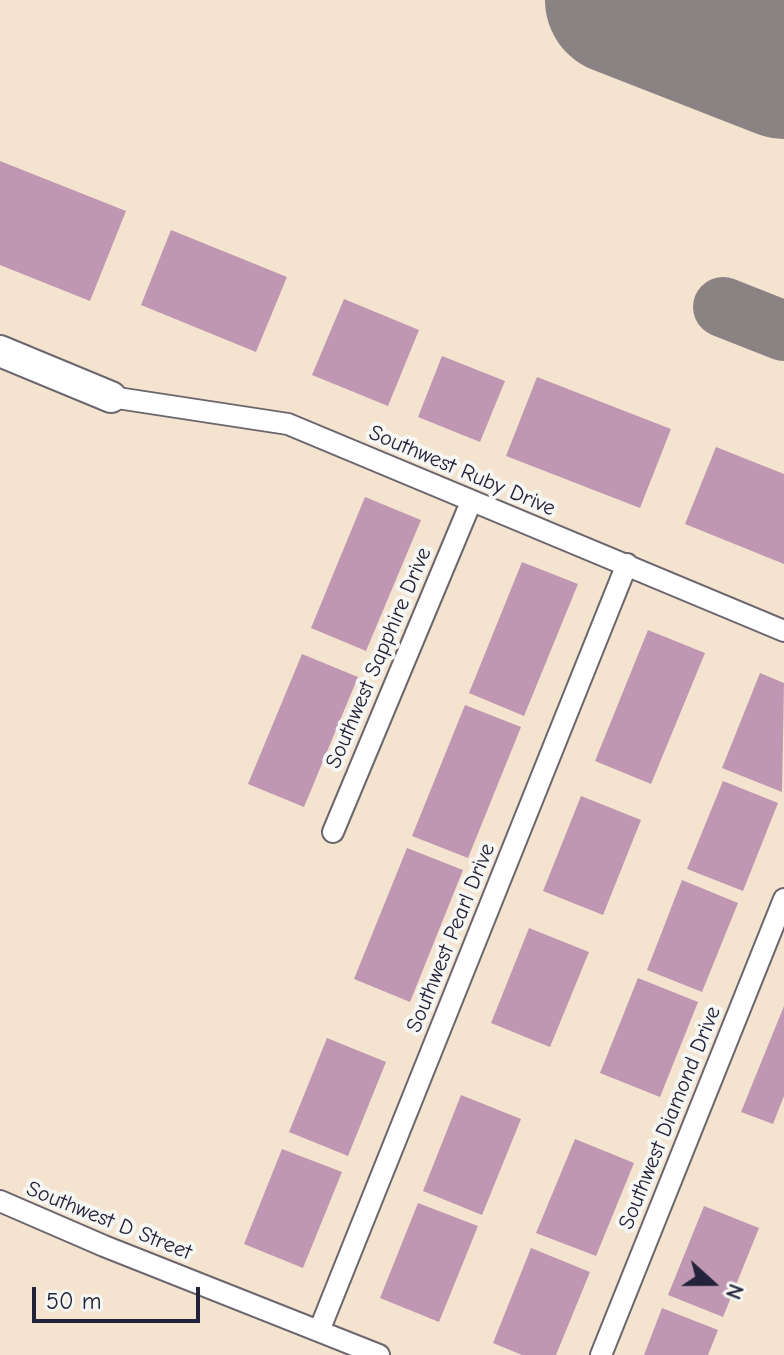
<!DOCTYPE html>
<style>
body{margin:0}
#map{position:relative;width:784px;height:1355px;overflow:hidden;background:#f4e3ce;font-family:"Comic Neue",sans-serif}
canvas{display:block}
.north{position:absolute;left:672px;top:1243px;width:80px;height:80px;-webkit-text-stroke:6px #f6f6f2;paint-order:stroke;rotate:111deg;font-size:22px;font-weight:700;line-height:32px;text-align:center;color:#22223b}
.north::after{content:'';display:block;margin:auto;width:28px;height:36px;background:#22223b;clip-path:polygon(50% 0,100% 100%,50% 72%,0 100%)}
.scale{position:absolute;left:32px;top:1287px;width:168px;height:36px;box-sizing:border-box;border:4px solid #22223b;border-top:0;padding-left:10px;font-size:24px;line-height:28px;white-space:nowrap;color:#22223b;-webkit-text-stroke:6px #f6f6f2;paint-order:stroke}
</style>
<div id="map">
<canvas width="784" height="1355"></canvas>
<div class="north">N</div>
<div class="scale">50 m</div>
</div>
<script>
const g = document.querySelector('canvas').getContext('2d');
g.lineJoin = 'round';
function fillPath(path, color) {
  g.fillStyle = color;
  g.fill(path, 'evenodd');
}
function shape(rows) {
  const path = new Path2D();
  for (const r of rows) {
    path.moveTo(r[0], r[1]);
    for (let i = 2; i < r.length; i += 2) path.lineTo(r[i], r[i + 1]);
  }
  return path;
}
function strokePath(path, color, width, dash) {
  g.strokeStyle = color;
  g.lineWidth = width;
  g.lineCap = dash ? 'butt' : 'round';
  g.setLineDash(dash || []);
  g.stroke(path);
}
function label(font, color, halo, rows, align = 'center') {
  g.font = font + ' "Comic Neue",sans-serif';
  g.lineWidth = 8;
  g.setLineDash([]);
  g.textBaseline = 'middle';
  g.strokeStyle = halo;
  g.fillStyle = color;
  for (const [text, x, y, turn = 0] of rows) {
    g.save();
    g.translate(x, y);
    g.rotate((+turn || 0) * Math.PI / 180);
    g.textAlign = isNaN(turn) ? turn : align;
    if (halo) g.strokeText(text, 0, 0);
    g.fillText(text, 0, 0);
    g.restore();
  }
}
fillPath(shape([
 [712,0,784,0,784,28]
]), '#aada88');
strokePath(shape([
 [723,307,784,331]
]), '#8b8284', 60);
strokePath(shape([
 [620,0,784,64]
]), '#8b8284', 150);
fillPath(shape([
 [0,161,126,211,90,301,0,265],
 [171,230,287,277,256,352,141,305],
 [344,299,419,330,388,406,312,375],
 [442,356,505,381,480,442,418,417],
 [537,377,671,429,640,508,506,456],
 [716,447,784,474,784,564,685,524],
 [365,497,421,520,366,651,311,628],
 [522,562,578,584,524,716,469,693],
 [648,630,705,653,651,784,595,761],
 [302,654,358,677,304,807,248,784],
 [760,673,784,683,782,792,722,768],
 [465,705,521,727,468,858,412,836],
 [723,781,778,803,743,891,687,869],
 [581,796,641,820,603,915,543,891],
 [407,848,463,870,410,1002,354,979],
 [682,880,738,903,702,992,647,970],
 [529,928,589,952,550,1047,491,1023],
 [638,978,698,1002,660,1097,600,1073],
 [784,1006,784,1096,773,1124,741,1112],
 [327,1038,386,1062,348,1156,289,1132],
 [461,1095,521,1119,482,1215,423,1191],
 [575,1139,634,1163,596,1256,536,1233],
 [282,1149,342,1172,303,1268,244,1244],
 [418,1203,478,1226,439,1322,380,1298],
 [704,1206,759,1228,723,1317,668,1295],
 [531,1248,590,1272,556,1355,522,1355,493,1343],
 [662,1308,718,1330,708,1355,644,1355]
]), '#c097b3');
const street = shape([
 [111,397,288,424,784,631],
 [333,832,471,502],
 [0,1201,104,1246,379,1355],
 [319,1331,627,564],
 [601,1355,784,899]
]);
const secondary = shape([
 [0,351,111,397]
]);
strokePath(street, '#6c666e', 24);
strokePath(secondary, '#6c666e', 34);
strokePath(street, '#fff', 20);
strokePath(secondary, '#fff', 30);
label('22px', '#22223b', '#f6f6f2', [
 ["Southwest Ruby Drive",462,471,23],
 ["Southwest Sapphire Drive",379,658,-67],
 ["Southwest Pearl Drive",451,938,-68],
 ["Southwest Diamond Drive",670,1118,-68],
 ["Southwest D Street",109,1221,22]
]);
</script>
